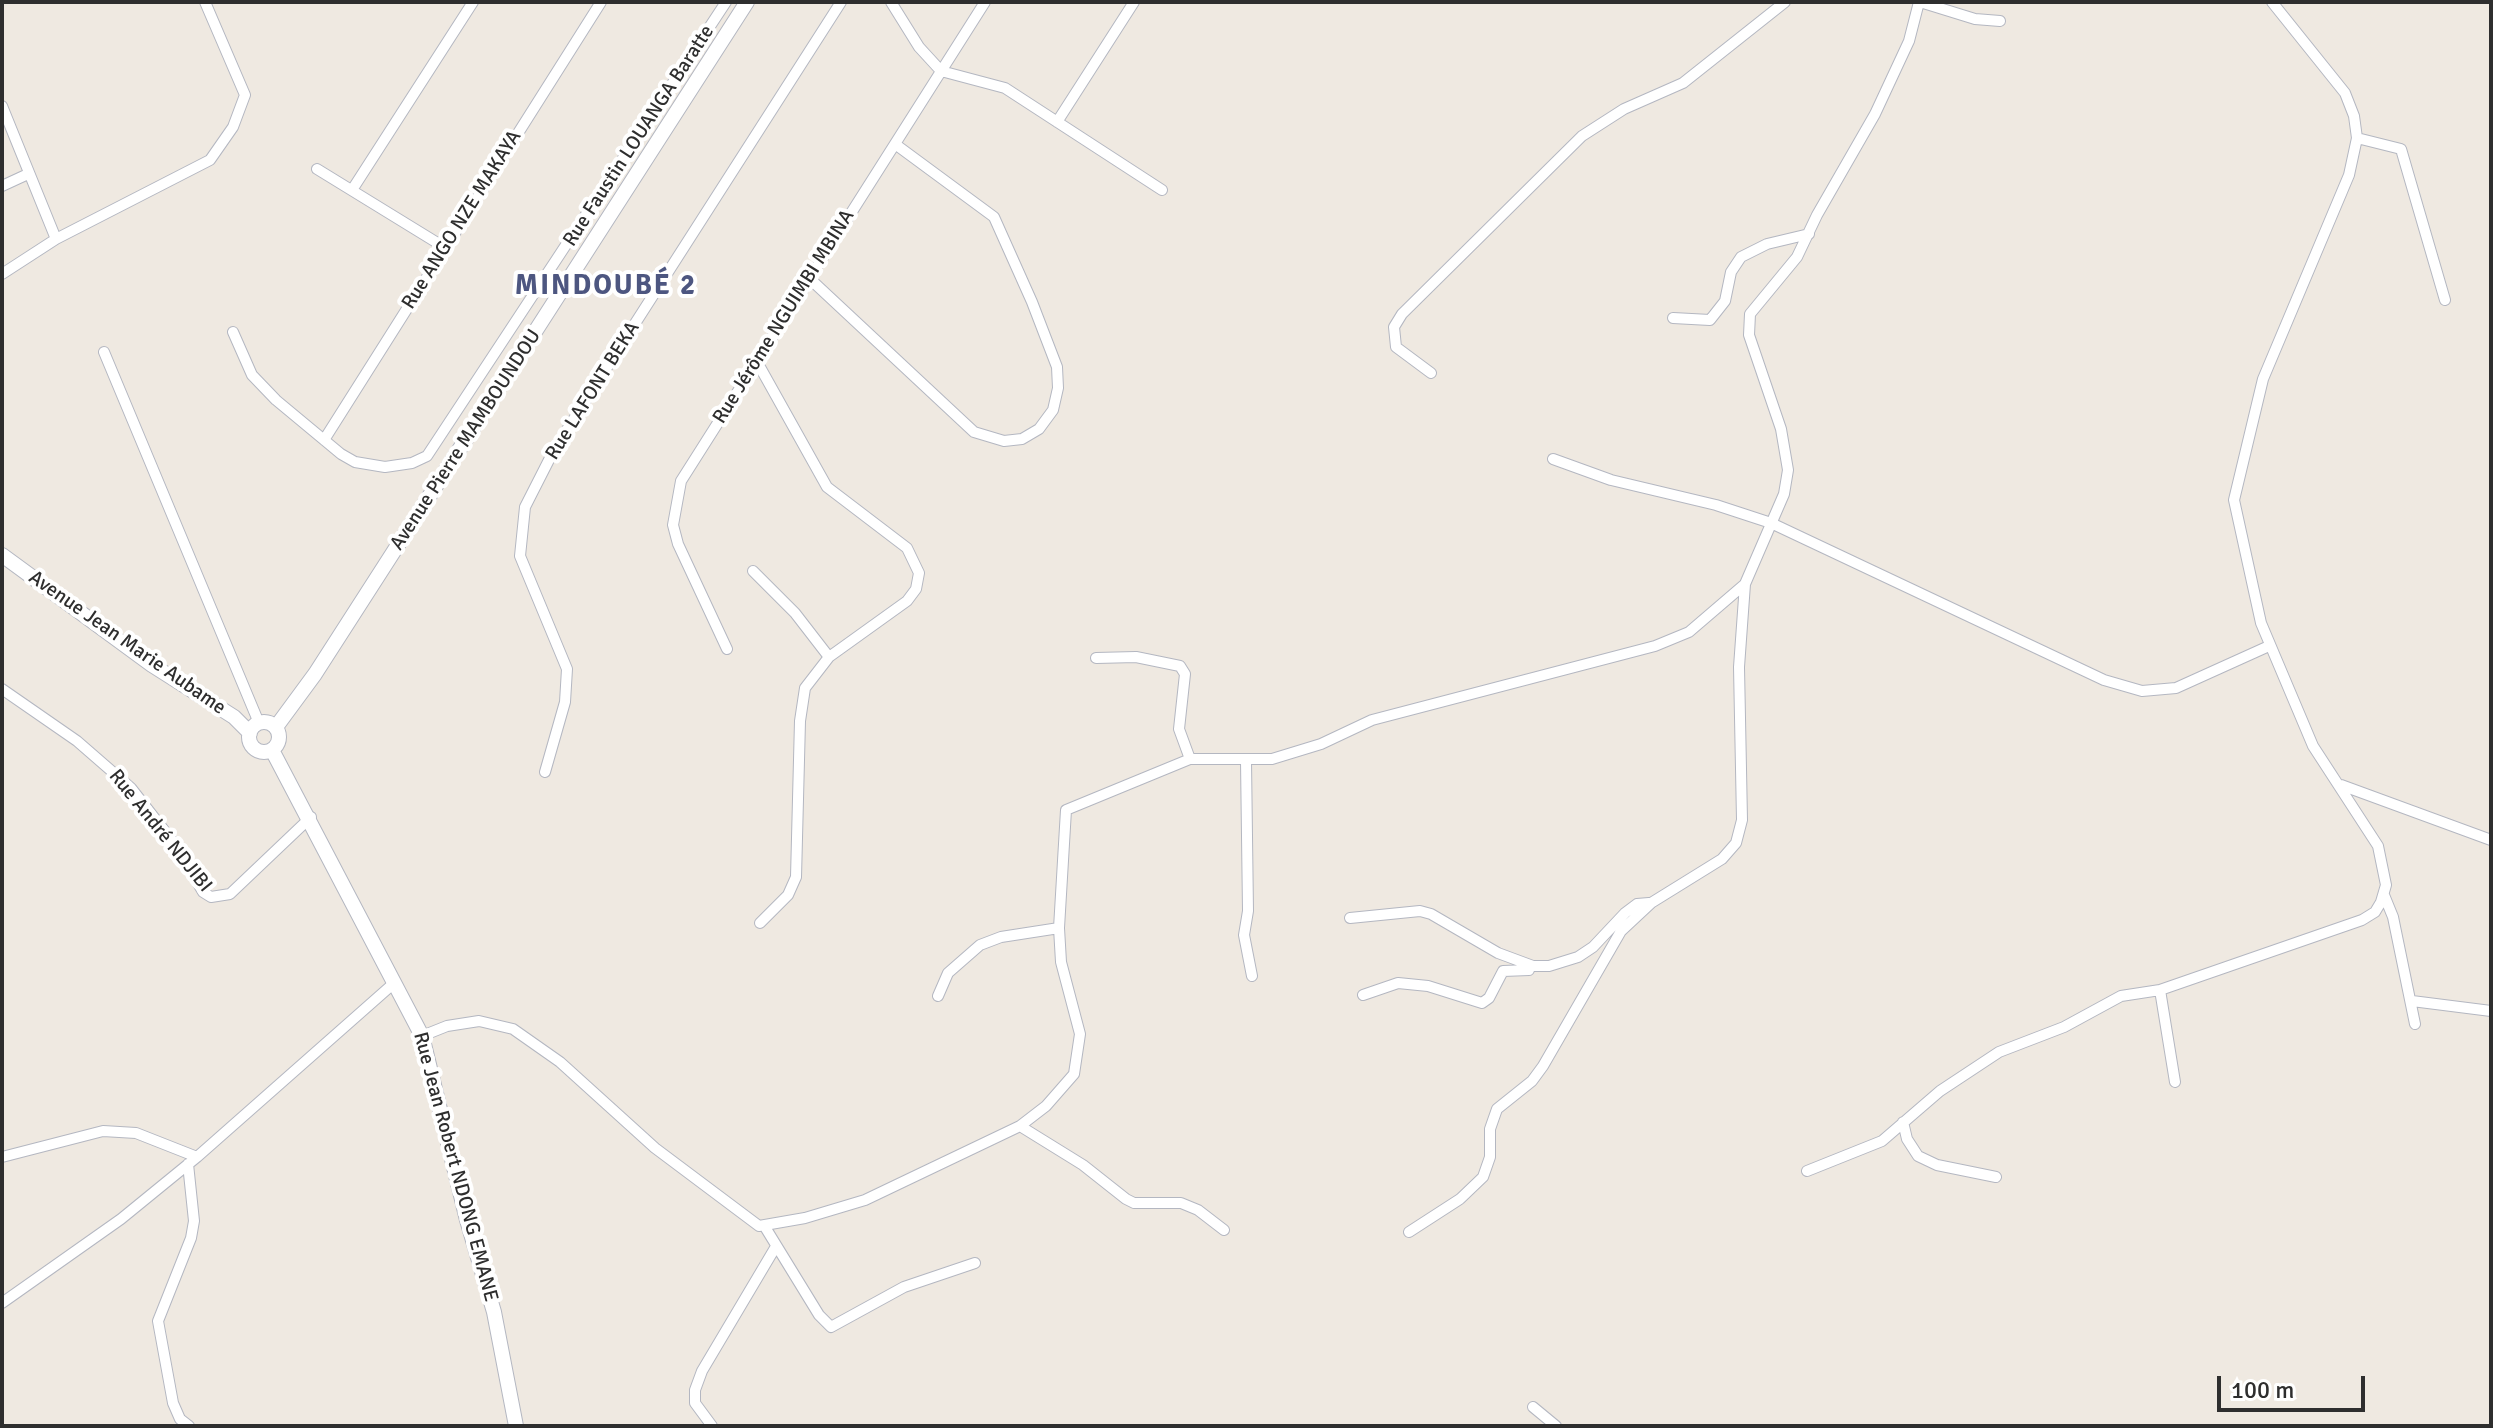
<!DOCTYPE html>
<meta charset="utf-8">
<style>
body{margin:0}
#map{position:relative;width:2493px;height:1428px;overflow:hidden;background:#efe9e1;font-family:Signika,sans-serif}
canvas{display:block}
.frame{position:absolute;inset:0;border:4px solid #2e2e2e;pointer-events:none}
.scale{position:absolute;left:2217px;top:1376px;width:148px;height:36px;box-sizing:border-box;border:4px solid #2e2e2e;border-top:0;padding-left:10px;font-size:24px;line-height:28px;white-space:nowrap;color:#2e2e2e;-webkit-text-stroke:6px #fff;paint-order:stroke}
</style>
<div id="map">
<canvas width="2493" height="1428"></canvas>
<div class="frame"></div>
<div class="scale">100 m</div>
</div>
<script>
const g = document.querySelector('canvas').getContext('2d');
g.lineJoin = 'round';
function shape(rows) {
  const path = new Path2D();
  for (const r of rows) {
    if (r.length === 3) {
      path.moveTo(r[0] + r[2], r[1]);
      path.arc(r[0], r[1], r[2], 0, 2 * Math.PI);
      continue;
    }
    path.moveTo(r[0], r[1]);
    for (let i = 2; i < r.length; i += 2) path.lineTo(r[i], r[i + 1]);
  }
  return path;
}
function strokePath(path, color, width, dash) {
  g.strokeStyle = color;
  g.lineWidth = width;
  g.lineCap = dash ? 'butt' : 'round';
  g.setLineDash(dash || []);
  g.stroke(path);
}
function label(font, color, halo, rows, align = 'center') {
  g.font = font + ' Signika,sans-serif';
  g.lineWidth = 8;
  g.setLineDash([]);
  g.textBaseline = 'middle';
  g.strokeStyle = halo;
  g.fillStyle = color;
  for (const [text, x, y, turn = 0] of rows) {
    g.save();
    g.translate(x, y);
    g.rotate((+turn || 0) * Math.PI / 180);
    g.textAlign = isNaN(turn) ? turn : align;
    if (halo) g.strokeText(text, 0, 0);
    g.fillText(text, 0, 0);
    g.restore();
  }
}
const minor = shape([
 [891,2,919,47,941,71,1005,88,1162,190],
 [1920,2,1975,19,2000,21],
 [2,106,56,239],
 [1057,122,1134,2],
 [2357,138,2401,149,2445,300],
 [317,169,444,247],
 [2,186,28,174],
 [352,190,473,2],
 [2,274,56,239,210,160,233,127,245,95,205,2],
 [809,278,974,432,1004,441,1022,439,1039,429,1053,410,1058,388,1057,367,1032,302,994,217,895,144],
 [1673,318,1710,320,1725,301,1731,272,1741,257,1767,244,1809,234],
 [233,332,252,375,276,400,341,454,355,462,385,467,412,463,427,456,726,2],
 [104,352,259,723],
 [756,360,827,487,907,548,919,573,916,589,907,601,829,657,805,688,800,721,796,877,788,895,760,923],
 [1431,373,1396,347,1394,327,1402,314,1582,136,1624,109,1683,83,1785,2],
 [324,440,601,2],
 [1553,459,1611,480,1716,505,1771,523,2104,680,2142,691,2176,688,2269,646],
 [753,571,795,613,829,657],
 [727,649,678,544,673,525,681,481,985,2],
 [1096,658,1136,657,1180,666,1185,674,1179,729,1190,759],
 [2,689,77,741,131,788,174,843,203,892,211,897,230,894,311,817],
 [1246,761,1248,911,1244,935,1252,976],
 [545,772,565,702,567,669,520,556,525,507,554,450,841,2],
 [2341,785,2491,840],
 [2384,895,2393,917,2415,1024],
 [1350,918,1420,911,1431,914,1498,953,1533,966,1549,966,1578,957,1593,947,1625,913,1637,904,1649,903],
 [2160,990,2175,1082],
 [1363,995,1398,983,1428,986,1482,1003,1489,998,1503,971,1529,970],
 [938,996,948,973,980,945,1001,937,1059,928],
 [2412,1001,2491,1011],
 [422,1036,447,1026,479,1021,513,1029,560,1062,655,1148,759,1226,805,1218,865,1200,1020,1126,1046,1106,1074,1074,1080,1034,1061,962,1059,928,1066,810,1190,759,1272,759,1321,744,1372,720,1655,646,1689,632,1745,584],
 [1903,1122,1907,1139,1918,1156,1937,1165,1996,1177],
 [1020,1126,1083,1165,1126,1199,1134,1203,1181,1203,1198,1210,1224,1230],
 [2,1157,103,1131,136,1133,197,1157],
 [188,1164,194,1221,191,1238,158,1321,173,1403,180,1419,189,1426],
 [1807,1171,1882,1141,1940,1091,1999,1052,2064,1027,2121,996,2160,990,2362,920,2375,912,2381,902,2386,885,2378,846,2313,746,2261,623,2234,500,2263,379,2349,175,2357,138,2354,116,2345,93,2272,2],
 [765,1227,819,1315,831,1327,904,1287,975,1263],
 [1409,1232,1460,1199,1483,1177,1490,1157,1490,1129,1497,1109,1532,1081,1543,1066,1621,931,1651,903,1722,859,1736,843,1742,820,1739,667,1745,584,1784,494,1788,470,1781,429,1749,335,1750,314,1797,257,1817,215,1875,114,1909,41,1919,2],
 [2,1303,121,1219,197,1157,393,984],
 [1533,1407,1556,1426],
 [712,1426,695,1403,695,1390,702,1371,775,1248]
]);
const tertiary = shape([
 [2,555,152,665,234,717,250,733],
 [264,737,15],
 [276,727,315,674,747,2],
 [272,750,422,1036,467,1220,494,1312,516,1426]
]);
strokePath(minor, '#b4b7c1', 12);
strokePath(tertiary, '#b4b7c1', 16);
strokePath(minor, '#fff', 10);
strokePath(tertiary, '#fff', 14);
label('20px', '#2e2e2e', '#fff', [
 ["Rue Faustin LOUANGA Baratte",639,136,-57],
 ["Rue ANGO NZE MAKAYA",462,220,-58],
 ["Rue Jérôme NGUIMBI MBINA",784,317,-58],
 ["Rue LAFONT BEKA",593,391,-58],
 ["Avenue Pierre MAMBOUNDOU",466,440,-57],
 ["Avenue Jean Marie Aubame",127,643,35],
 ["Rue André NDJIBI",160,831,51],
 ["Rue Jean Robert NDONG EMANE",455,1167,75]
]);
g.letterSpacing = '2px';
label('bold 28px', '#4d5680', '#fff', [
 ["MINDOUBÉ 2",606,287]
]);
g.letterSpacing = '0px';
</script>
